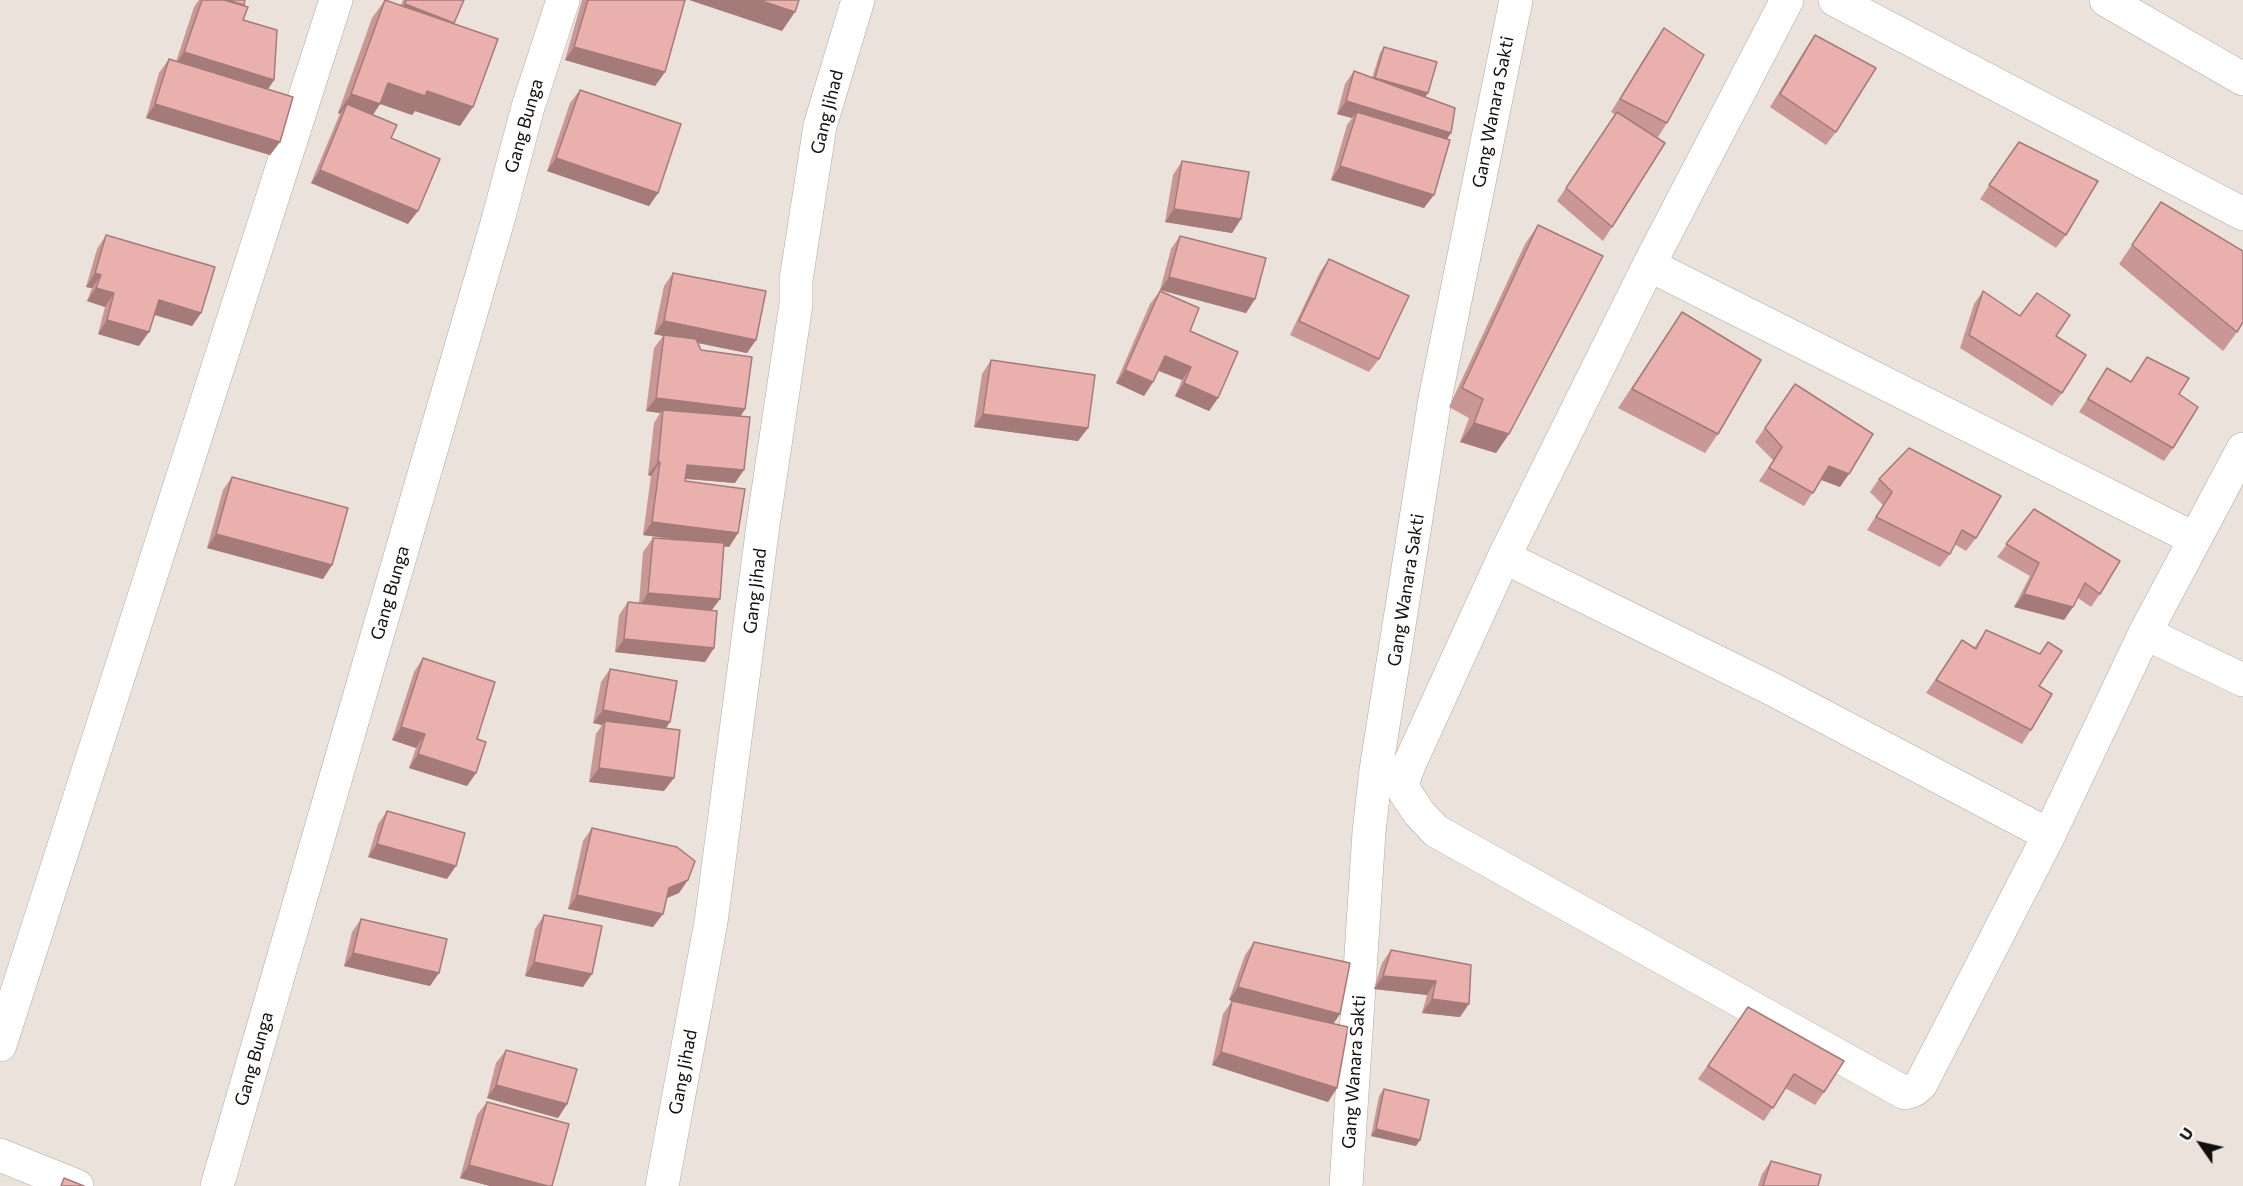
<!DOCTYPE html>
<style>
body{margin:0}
#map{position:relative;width:2243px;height:1186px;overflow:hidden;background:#ebe2db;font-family:Commissioner,sans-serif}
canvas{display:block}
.north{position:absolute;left:2171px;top:1114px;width:60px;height:60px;-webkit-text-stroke:4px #fff;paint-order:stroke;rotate:304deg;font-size:16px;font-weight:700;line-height:24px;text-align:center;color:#130f0d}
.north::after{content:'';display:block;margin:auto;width:21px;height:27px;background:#130f0d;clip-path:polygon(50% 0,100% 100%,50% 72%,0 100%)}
</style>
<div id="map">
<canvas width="2243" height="1186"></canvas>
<div class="north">U</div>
</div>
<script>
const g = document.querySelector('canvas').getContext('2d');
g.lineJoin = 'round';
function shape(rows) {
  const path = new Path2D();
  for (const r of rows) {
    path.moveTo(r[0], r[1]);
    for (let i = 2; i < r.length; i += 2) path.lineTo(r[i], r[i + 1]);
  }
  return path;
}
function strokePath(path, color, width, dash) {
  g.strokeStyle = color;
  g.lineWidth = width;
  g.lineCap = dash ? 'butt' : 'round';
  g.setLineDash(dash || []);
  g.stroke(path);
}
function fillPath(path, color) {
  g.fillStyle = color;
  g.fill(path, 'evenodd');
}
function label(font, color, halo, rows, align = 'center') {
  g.font = font + ' Commissioner,sans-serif';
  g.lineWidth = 4.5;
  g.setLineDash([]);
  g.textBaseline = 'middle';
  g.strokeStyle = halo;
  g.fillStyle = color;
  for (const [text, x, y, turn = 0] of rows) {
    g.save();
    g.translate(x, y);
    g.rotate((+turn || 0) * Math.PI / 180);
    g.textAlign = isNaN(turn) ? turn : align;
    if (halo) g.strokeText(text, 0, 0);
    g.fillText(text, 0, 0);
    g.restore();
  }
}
const minor = shape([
 [1787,0,1649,265,1504,557,1409,765,1403,781,1405,792,1419,813,1436,831,1905,1093,1914,1090,1921,1084,2049,835,2145,633,2243,449],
 [1835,0,2243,214],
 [1649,265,2195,539],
 [1504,557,1772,689,2049,835],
 [2145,633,2243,680],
 [0,1045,336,0],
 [0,1155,77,1186],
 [217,1186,498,220,528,107,563,0],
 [662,1186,711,922,763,525,796,304,796,280,820,126,858,0],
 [1346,1186,1369,832,1376,770,1435,399,1516,0]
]);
const secondary = shape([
 [2106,0,2243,79]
]);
strokePath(minor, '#b1a7a2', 34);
strokePath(secondary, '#b1a7a2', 34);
strokePath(minor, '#fff', 33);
strokePath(secondary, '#fff', 33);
fillPath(shape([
 [199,0,245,0,243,6,243,20,268,89,280,142,270,155,146,118,159,73,169,59,176,62,194,7],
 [385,0,401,5,403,0,464,0,454,23,460,126,415,111,412,115,380,104,373,115,391,138,408,224,311,183,338,118,340,114,338,113,372,18],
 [582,0,685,0,665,72,655,86,565,60],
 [1664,28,1667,123,1658,137,1648,132,1612,227,1603,241,1557,201,1616,115,1611,112,1655,41],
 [1815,35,1836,132,1826,145,1770,107,1806,48],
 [1384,47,1425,97,1451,133,1447,139,1424,208,1331,180,1347,125,1352,118,1337,114,1345,84,1354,71,1372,78,1380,53],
 [580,90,658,193,649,206,547,171,570,103],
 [2019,142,2066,235,2056,248,1980,199],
 [1182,161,1241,219,1232,233,1165,222,1173,175],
 [2161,202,2237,332,2223,351,2119,264],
 [1538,225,1509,434,1496,453,1460,442,1469,418,1449,407,1525,244],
 [106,235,201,313,192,326,154,315,139,346,98,334,105,307,87,301,92,288,86,287,97,249],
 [1180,236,1255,299,1246,313,1160,290,1171,249],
 [1329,259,1379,359,1369,372,1290,335,1320,272],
 [673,273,756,340,747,353,698,343,701,350,745,409,741,416,735,483,685,479,685,481,738,533,729,547,724,546,720,599,712,610,714,648,705,662,615,652,619,615,628,602,639,603,643,552,653,538,682,540,643,535,651,476,648,475,654,423,660,413,646,411,654,348,663,336,654,334,664,286],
 [1160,291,1190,331,1218,398,1209,411,1175,396,1182,380,1158,371,1153,382,1144,396,1116,383,1150,304],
 [1983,291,2020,316,2056,336,2062,393,2052,406,1960,348,1974,304],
 [1682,312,1718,434,1705,453,1618,408],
 [991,360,1088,428,1078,441,974,427,982,374],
 [2107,368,2130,382,2179,394,2173,448,2164,461,2079,412],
 [1795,384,1840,487,1821,480,1804,506,1759,481,1773,460,1755,442],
 [232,477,332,565,323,579,207,548,223,490],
 [1879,479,1976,538,1966,551,1954,544,1950,554,1940,567,1867,530,1883,505,1870,492],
 [2034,509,2100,594,2091,607,2078,598,2064,620,2014,607,2030,576,1997,557],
 [1986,630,2039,686,2031,730,2022,744,1926,693,1962,640,1974,648],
 [423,658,477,739,476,773,467,786,409,768,416,748,392,740,414,672],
 [610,669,666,728,664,791,589,782,596,734,602,725,593,723,601,682],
 [387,811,447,879,368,857,378,824],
 [592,828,679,893,666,898,653,927,568,909,583,841],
 [544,915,583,987,525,976,535,929],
 [361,919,430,986,344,966,352,932],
 [1254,942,1340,1014,1333,1024,1337,1088,1328,1102,1212,1065,1223,1014,1232,1001,1229,1000,1245,955],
 [1391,950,1471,965,1460,1017,1422,1013,1427,995,1374,989,1382,963],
 [1748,1007,1824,1092,1815,1105,1785,1088,1764,1121,1698,1079],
 [506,1050,567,1104,558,1118,487,1098,496,1063],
 [1384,1089,1416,1146,1371,1136,1379,1096],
 [487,1102,552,1186,490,1186,460,1178,477,1115],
 [1771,1161,1818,1186,1758,1186,1762,1174]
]), '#c99795');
fillPath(shape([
 [689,0,759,0,795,12,782,31],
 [405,4,454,24,395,17],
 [574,47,665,72,655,86,565,60],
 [184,52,274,80,265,94,175,65],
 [1375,78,1428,93,1423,100],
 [388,83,427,91,473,107,460,126,415,111,412,115,375,102],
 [351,94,380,104,367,123,347,104,340,114,338,113],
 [1346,101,1451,133,1442,146,1357,112,1352,118,1337,114],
 [155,104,280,142,270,155,146,118],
 [556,158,658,193,649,206,547,171],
 [1340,166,1434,195,1424,208,1331,180],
 [320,170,418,211,408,224,311,183],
 [1174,209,1241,219,1232,233,1165,222],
 [95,273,101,275,92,288,86,287],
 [1169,277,1255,299,1246,313,1160,290],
 [96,288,114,293,105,307,87,301],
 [159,300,201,313,192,326,149,313],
 [107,320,149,332,139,346,98,334],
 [664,321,756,340,747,353,654,334],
 [1165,356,1191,367,1182,380,1155,369],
 [1125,370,1153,382,1144,396,1116,383],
 [1184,383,1218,398,1209,411,1175,396],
 [656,398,745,409,736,423,663,410,660,413,646,411],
 [983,414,1088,428,1078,441,974,427],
 [1474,423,1509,434,1496,453,1460,442],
 [658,462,660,462,651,476,648,475],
 [687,465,744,470,735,483,678,478],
 [1829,466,1849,474,1840,487,1819,479],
 [652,522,738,533,729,547,643,535],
 [216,534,332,565,323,579,207,548],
 [648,593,720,599,710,612,639,607],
 [2024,594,2073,607,2064,620,2014,607],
 [624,639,714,648,705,662,615,652],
 [603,710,670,722,661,736,605,721,602,725,593,723],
 [401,727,425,734,416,748,392,740],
 [418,754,476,773,467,786,409,768],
 [599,768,674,778,664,791,589,782],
 [377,844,456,866,447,879,368,857],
 [688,880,679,893,660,901,669,888],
 [577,895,663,914,653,927,568,909],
 [353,953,439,973,430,986,344,966],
 [534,962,592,974,583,987,525,976],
 [1383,976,1436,981,1427,995,1374,989],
 [1238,987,1340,1014,1331,1027,1229,1000],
 [1432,999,1469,1004,1460,1017,1422,1013],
 [1221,1052,1337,1088,1328,1102,1212,1065],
 [496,1085,567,1104,558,1118,487,1098],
 [1376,1129,1420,1140,1416,1146,1371,1136],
 [469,1165,548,1186,490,1186,460,1178]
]), '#a47b79');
const building = shape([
 [202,0,224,0,248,7,243,20,277,30,274,80,184,52,202,0],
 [227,0,245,0,244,5,227,0],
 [385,0,498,39,473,107,427,91,425,96,388,83,380,104,351,94,385,0],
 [406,0,464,0,454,23,405,4,406,0],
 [588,0,685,0,665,72,574,47,588,0],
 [759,0,799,0,795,12,759,0],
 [1664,28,1704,55,1667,123,1620,99,1664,28],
 [1815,35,1876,68,1836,132,1780,94,1815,35],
 [1384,47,1437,62,1428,93,1375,78,1384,47],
 [169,59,293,97,280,142,155,104,169,59],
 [1354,71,1455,108,1451,133,1346,101,1354,71],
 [580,90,681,124,658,193,556,158,580,90],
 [347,104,397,125,391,138,440,159,418,211,320,170,347,104],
 [1357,112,1450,140,1434,195,1340,166,1357,112],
 [1617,112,1665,143,1612,227,1566,188,1617,112],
 [2019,142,2098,181,2066,235,1989,185,2019,142],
 [1182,161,1249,172,1241,219,1174,209,1182,161],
 [2161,202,2243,251,2243,322,2237,332,2132,245,2161,202],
 [1538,225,1603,256,1509,434,1474,423,1483,399,1462,388,1538,225],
 [106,235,215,267,201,313,159,300,149,332,107,320,114,293,96,288,101,275,95,273,106,235],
 [1180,236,1266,258,1255,299,1169,277,1180,236],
 [1329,259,1409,296,1379,359,1299,321,1329,259],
 [673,273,766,291,756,340,664,321,673,273],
 [1160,291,1199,308,1190,331,1238,352,1218,398,1184,383,1191,367,1165,356,1153,382,1125,370,1160,291],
 [1983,291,2020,316,2037,293,2070,315,2056,336,2086,355,2062,393,1969,335,1983,291],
 [1682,312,1761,360,1718,434,1632,389,1682,312],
 [664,335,696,339,701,350,752,357,745,409,656,398,664,335],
 [2147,357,2189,378,2179,394,2198,407,2173,448,2088,399,2107,368,2131,382,2147,357],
 [991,360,1095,375,1088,428,983,414,991,360],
 [1795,384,1873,434,1849,474,1829,466,1813,493,1769,468,1782,447,1765,428,1795,384],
 [663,410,750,417,744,470,687,465,685,481,745,489,738,533,652,522,660,462,658,462,663,410],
 [1909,448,2001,496,1976,538,1962,530,1950,554,1876,517,1892,492,1879,479,1909,448],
 [232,477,348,508,332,565,216,534,232,477],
 [2034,509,2120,561,2100,594,2085,583,2073,607,2024,594,2039,563,2006,544,2034,509],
 [653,538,724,543,720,599,648,593,653,538],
 [628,602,717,611,714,648,624,639,628,602],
 [1986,630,2040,654,2048,642,2062,651,2039,686,2052,694,2031,730,1936,680,1962,640,1976,649,1986,630],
 [423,658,495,682,477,739,486,742,476,773,418,754,425,734,401,727,423,658],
 [610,669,677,681,670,722,603,710,610,669],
 [605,721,680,730,674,778,599,768,605,721],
 [387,811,465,833,456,866,377,844,387,811],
 [592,828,677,847,695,861,688,880,669,888,663,914,577,895,592,828],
 [544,915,602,926,592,974,534,962,544,915],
 [361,919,447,939,439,973,353,953,361,919],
 [1254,942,1350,963,1340,1014,1238,987,1254,942],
 [1391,950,1471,965,1469,1004,1432,999,1436,981,1383,976,1391,950],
 [1232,1001,1348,1027,1337,1088,1221,1052,1232,1001],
 [1748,1007,1844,1061,1824,1092,1794,1074,1773,1108,1708,1066,1748,1007],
 [506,1050,577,1069,567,1104,496,1085,506,1050],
 [1384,1089,1429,1100,1420,1140,1376,1129,1384,1089],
 [487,1102,569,1124,552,1186,548,1186,469,1165,487,1102],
 [1771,1161,1821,1175,1818,1186,1763,1186,1771,1161],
 [64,1178,84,1186,61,1186,64,1178]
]);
fillPath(building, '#eab0ad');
strokePath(building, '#a47b79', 1.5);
label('18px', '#130f0d', '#fff', [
 ["Gang Jihad",827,112,-76],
 ["Gang Wanara Sakti",1493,112,-79],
 ["Gang Bunga",524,126,-74],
 ["Gang Wanara Sakti",1406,590,-81],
 ["Gang Jihad",755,591,-83],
 ["Gang Bunga",390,593,-74],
 ["Gang Bunga",254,1059,-74],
 ["Gang Jihad",683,1072,-79],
 ["Gang Wanara Sakti",1354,1072,-86]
]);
</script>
